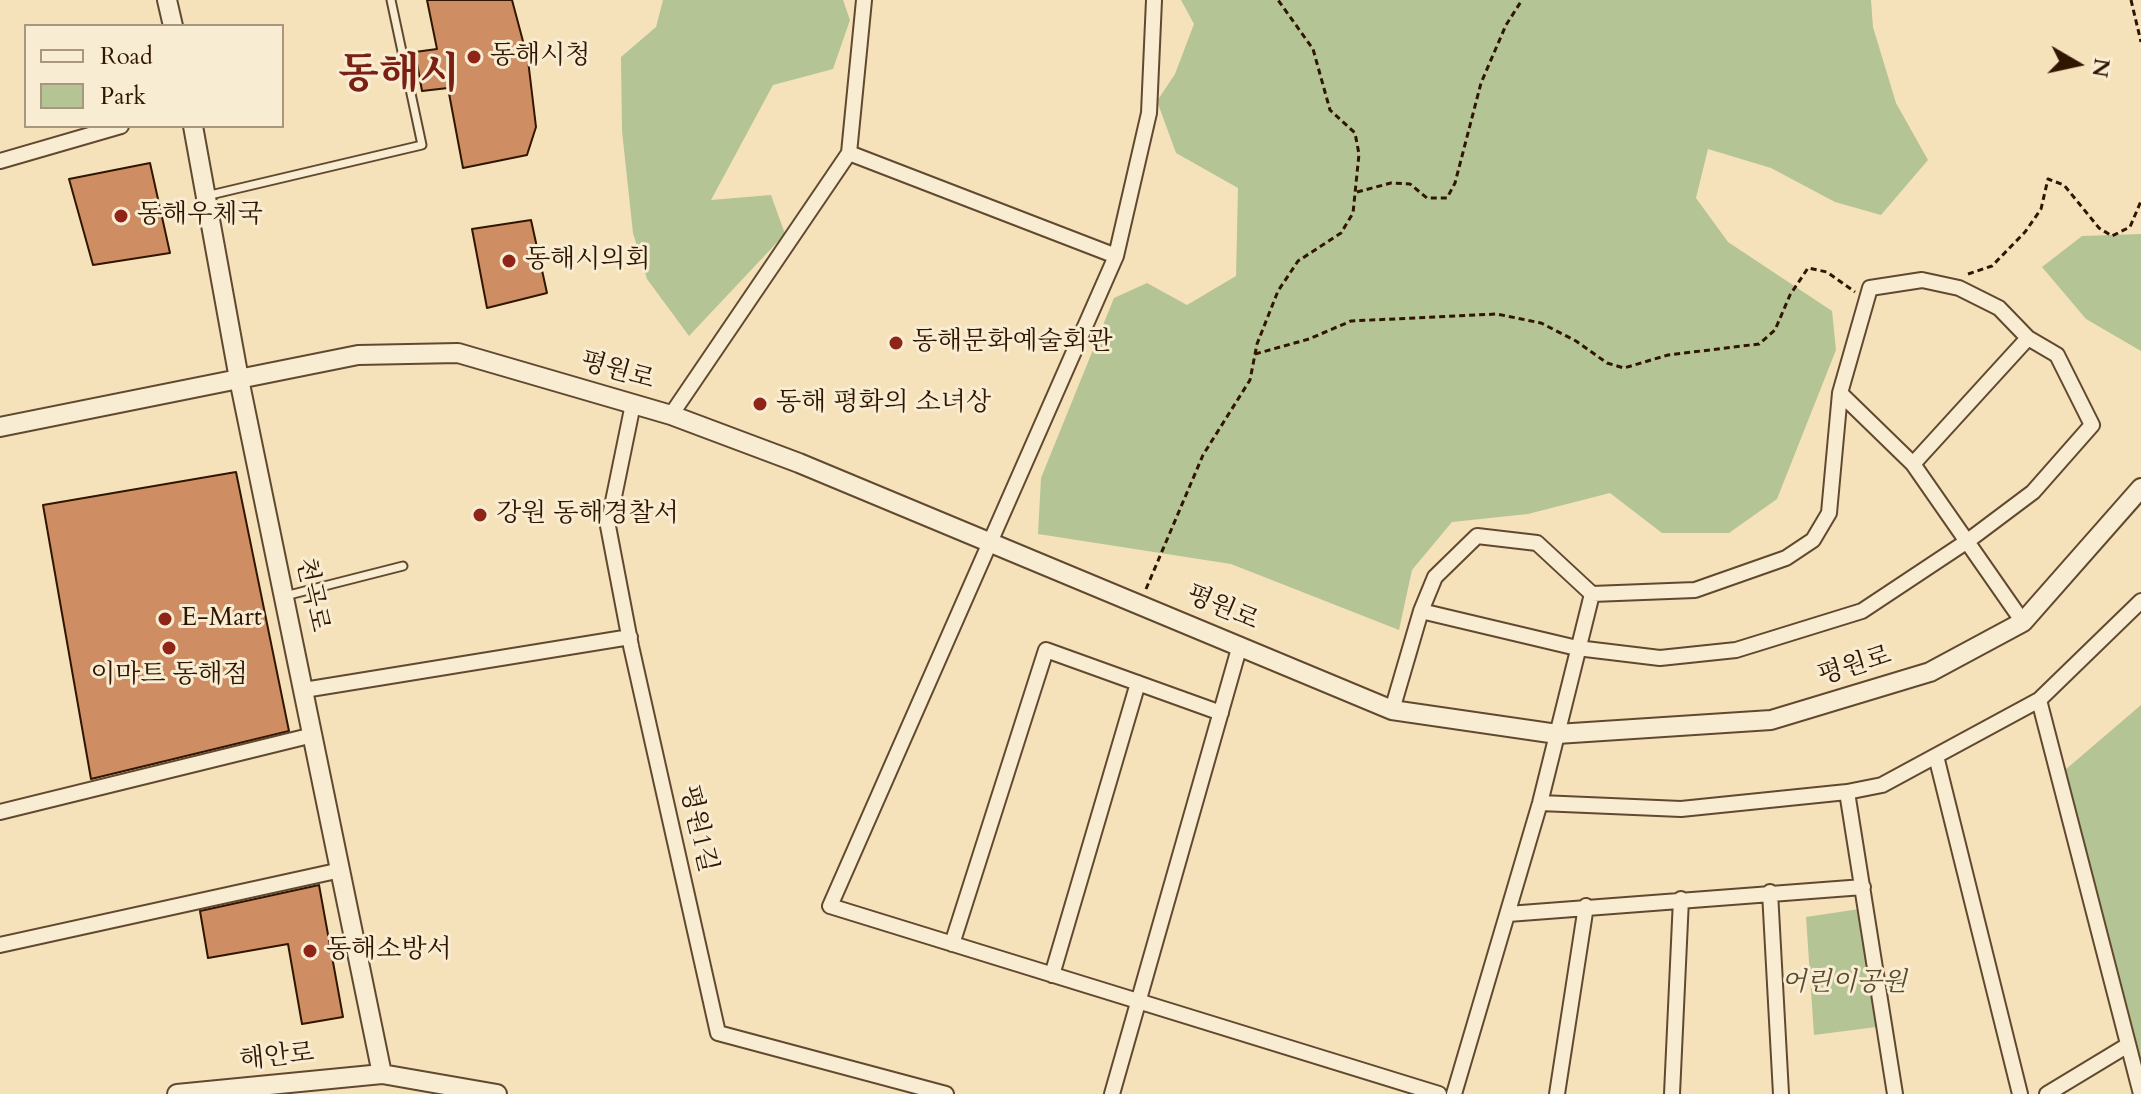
<!DOCTYPE html>
<meta charset="utf-8">
<style>
body{margin:0}
#map{position:relative;width:2141px;height:1094px;overflow:hidden;background:#f5e2ba;font-family:Cardo,serif}
canvas{display:block}
.legend{position:absolute;left:24px;top:24px;width:260px;height:104px;box-sizing:border-box;background:#f8ecd2;border:2px solid #a8967e;margin:0;padding:10px 14px;list-style:none;font-size:24px;color:#301601}
.legend li{display:flex;align-items:center;gap:16px;height:40px}
.legend b{width:40px;border:2px solid #a8967e}
.north{position:absolute;left:2037px;top:24px;width:80px;height:80px;-webkit-text-stroke:6px #f8ecd2;paint-order:stroke;rotate:99deg;font-size:22px;font-weight:700;line-height:32px;text-align:center;color:#301601}
.north::after{content:'';display:block;margin:auto;width:28px;height:36px;background:#301601;clip-path:polygon(50% 0,100% 100%,50% 72%,0 100%)}
</style>
<div id="map">
<canvas width="2141" height="1094"></canvas>
<ul class="legend">
<li><b style="height:10px;background:#f8ecd2"></b>Road</li>
<li><b style="height:22px;background:#b5c495"></b>Park</li>
</ul>
<div class="north">N</div>
</div>
<script>
const g = document.querySelector('canvas').getContext('2d');
g.lineJoin = 'round';
function fillPath(path, color) {
  g.fillStyle = color;
  g.fill(path, 'evenodd');
}
function shape(rows) {
  const path = new Path2D();
  for (const r of rows) {
    path.moveTo(r[0], r[1]);
    for (let i = 2; i < r.length; i += 2) path.lineTo(r[i], r[i + 1]);
  }
  return path;
}
function strokePath(path, color, width, dash) {
  g.strokeStyle = color;
  g.lineWidth = width;
  g.lineCap = dash ? 'butt' : 'round';
  g.setLineDash(dash || []);
  g.stroke(path);
}
function label(font, color, halo, rows, align = 'center') {
  g.font = font + ' Cardo,"Noto Serif KR",serif';
  g.lineWidth = 6;
  g.setLineDash([]);
  g.textBaseline = 'middle';
  g.strokeStyle = halo;
  g.fillStyle = color;
  for (const [text, x, y, turn = 0] of rows) {
    g.save();
    g.translate(x, y);
    g.rotate((+turn || 0) * Math.PI / 180);
    g.textAlign = isNaN(turn) ? turn : align;
    if (halo) g.strokeText(text, 0, 0);
    g.fillText(text, 0, 0);
    g.restore();
  }
}
fillPath(shape([
 [663,0,843,0,850,20,833,69,773,85,711,200,771,195,785,234,689,336,647,279,633,233,622,131,621,57,656,27],
 [1181,0,1871,0,1873,27,1896,103,1928,160,1881,215,1835,202,1771,168,1708,149,1696,198,1728,242,1832,311,1836,350,1777,499,1729,533,1662,533,1610,493,1528,514,1452,522,1412,570,1399,630,1231,564,1038,534,1041,478,1114,298,1147,283,1187,305,1236,276,1238,188,1176,153,1157,101,1175,74,1194,24],
 [2141,234,2141,351,2086,319,2042,267,2082,236],
 [2141,705,2141,1078,2058,776],
 [1866,908,1884,1026,1814,1035,1806,917]
]), '#b5c495');
const building = shape([
 [427,0,512,0,528,60,536,127,527,155,463,168,448,88,422,91,415,52,437,49,427,0],
 [150,163,170,253,93,265,69,179,150,163],
 [531,220,547,293,487,308,472,229,531,220],
 [236,472,289,731,91,779,43,505,236,472],
 [319,885,343,1017,302,1024,288,944,208,958,200,911,319,885]
]);
fillPath(building, '#ce8d63');
strokePath(building, '#301601', 2);
const service = shape([
 [206,196,422,145,391,0],
 [285,596,403,566]
]);
const minor = shape([
 [1154,0,1149,113,1116,256,830,906,1439,1094],
 [849,153,1116,256],
 [0,161,121,126],
 [1922,280,1959,288,1999,308,2028,338,2057,355,2092,425,2033,492,1969,540,1862,611,1736,650,1660,658,1577,648,1421,611,1435,577,1477,536,1537,543,1592,594,1695,590,1786,558,1813,540,1829,513,1840,393,1870,288,1922,280],
 [1840,393,1913,464,2023,622],
 [633,404,608,526,631,646,718,1033,946,1094],
 [671,415,849,153,864,0],
 [1913,464,2028,338],
 [304,690,630,637],
 [2039,700,2141,1094],
 [1392,710,1421,611],
 [1936,756,2020,1094],
 [1847,792,1895,1094],
 [1540,803,1681,809,1847,792,1882,785,2039,700,2141,601],
 [0,812,313,735],
 [1770,892,1781,1094],
 [1508,914,1863,887],
 [952,944,1046,650,1221,713],
 [0,945,341,870],
 [1052,975,1138,683],
 [1112,1094,1240,645],
 [1454,1094,1540,803,1592,594],
 [1557,1094,1586,906],
 [1672,1094,1681,899],
 [2047,1094,2128,1045]
]);
const tertiary = shape([
 [167,0,173,26],
 [193,126,239,379,382,1074],
 [0,427,358,355,458,353,671,415,799,463,1392,710,1557,734,1771,720,1930,672,2023,622,2141,488],
 [177,1094,382,1074,497,1094]
]);
strokePath(service, '#61492f', 11);
strokePath(minor, '#61492f', 18);
strokePath(tertiary, '#61492f', 22);
strokePath(shape([
 [2131,0,2141,42],
 [1357,192,1391,183,1410,184,1427,198,1447,198,1455,183,1481,83,1506,25,1522,0],
 [1968,274,1992,266,2025,232,2041,209,2048,179,2064,185,2099,228,2112,236,2130,227,2141,201],
 [1255,354,1309,339,1351,321,1497,314,1541,323,1576,341,1607,363,1624,368,1668,355,1759,344,1775,330,1790,295,1808,268,1827,272,1855,292],
 [1146,589,1203,455,1250,380,1257,344,1278,291,1298,261,1341,233,1353,213,1359,154,1355,133,1330,110,1313,49,1278,0]
]), '#301601', 3, [6, 4]);
strokePath(service, '#f8ecd2', 7);
strokePath(minor, '#f8ecd2', 14);
strokePath(tertiary, '#f8ecd2', 18);
for (const [x, y, r, color] of [
 [474,57,8,"#8f2418"],
 [121,216,8,"#8f2418"],
 [509,261,8,"#8f2418"],
 [896,343,8,"#8f2418"],
 [760,404,8,"#8f2418"],
 [480,515,8,"#8f2418"],
 [165,619,8,"#8f2418"],
 [169,648,8,"#8f2418"],
 [310,951,8,"#8f2418"]
]) {
  const dot = new Path2D();
  dot.arc(x, y, r, 0, 2 * Math.PI);
  g.fillStyle = color;
  g.fill(dot);
  strokePath(dot, '#f8ecd2', 3);
}
label('26px', '#301601', '#f8ecd2', [
 ["동해시청",490,57],
 ["동해우체국",137,216],
 ["동해시의회",525,261],
 ["동해문화예술회관",912,343],
 ["동해 평화의 소녀상",776,404],
 ["강원 동해경찰서",496,515],
 ["E-Mart",181,619],
 ["이마트 동해점",169,676,"center"],
 ["동해소방서",326,951]
], 'left');
label('26px', '#301601', '#f8ecd2', [
 ["평원로",617,372,16],
 ["천곡로",311,595,78],
 ["평원로",1222,609,23],
 ["평원로",1855,667,-17],
 ["평원1길",697,829,77],
 ["해안로",277,1058,-6]
]);
label('italic 26px', '#584a2d', '#f8ecd2', [
 ["어린이공원",1844,984]
]);
label('bold 42px', '#7a1f14', '#f8ecd2', [
 ["동해시",399,77]
]);
</script>
